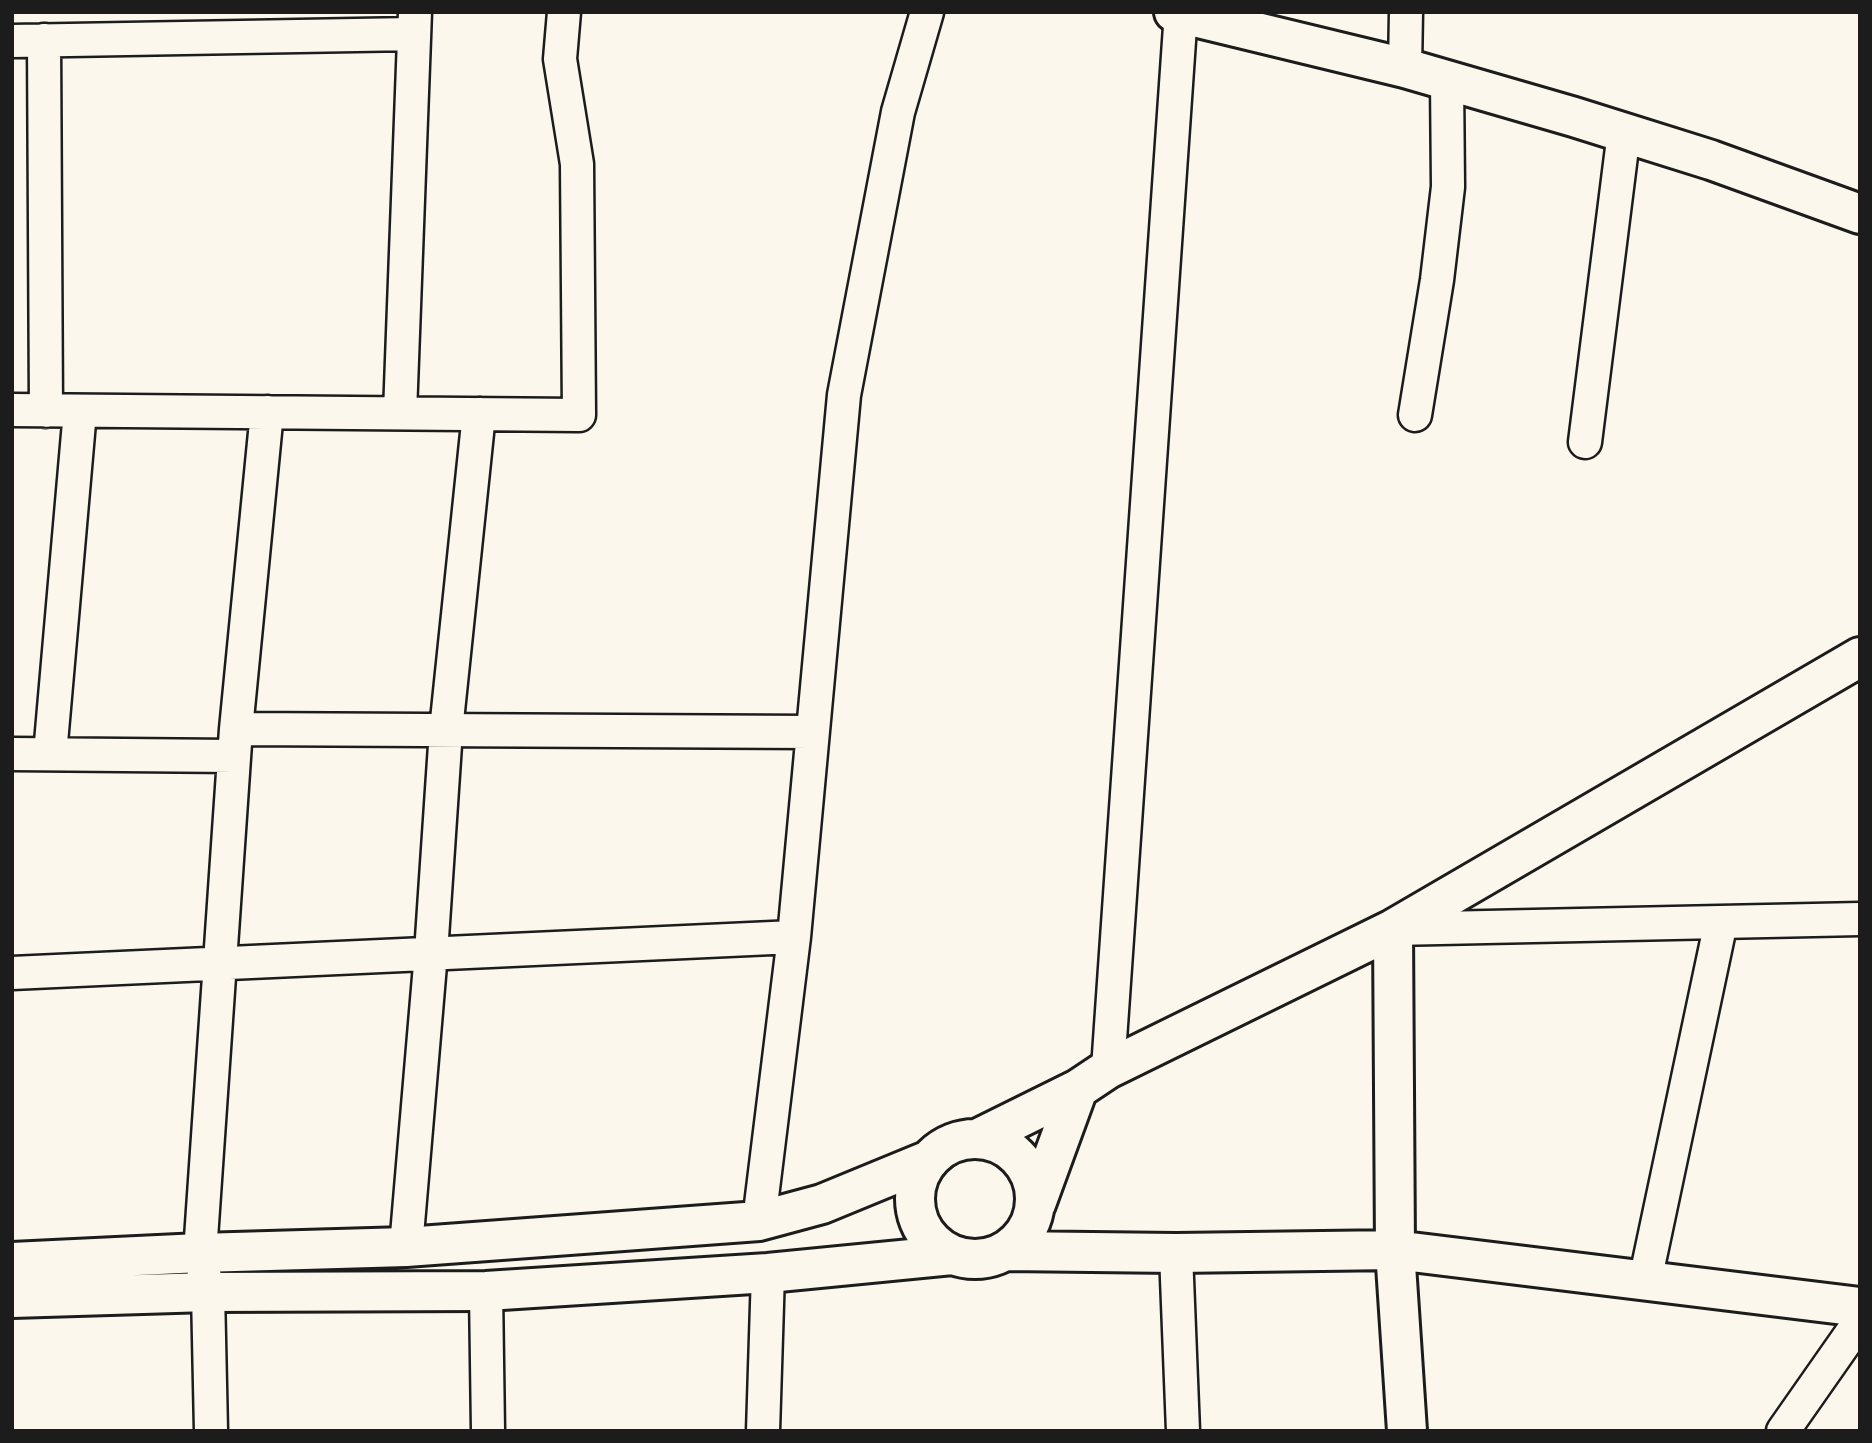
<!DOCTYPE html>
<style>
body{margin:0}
#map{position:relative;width:1872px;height:1443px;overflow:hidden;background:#fbf7ec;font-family:Dekko,sans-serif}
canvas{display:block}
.frame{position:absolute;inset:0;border:14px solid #1c1c1c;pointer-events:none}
</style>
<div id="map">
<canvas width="1872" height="1443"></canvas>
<div class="frame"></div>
</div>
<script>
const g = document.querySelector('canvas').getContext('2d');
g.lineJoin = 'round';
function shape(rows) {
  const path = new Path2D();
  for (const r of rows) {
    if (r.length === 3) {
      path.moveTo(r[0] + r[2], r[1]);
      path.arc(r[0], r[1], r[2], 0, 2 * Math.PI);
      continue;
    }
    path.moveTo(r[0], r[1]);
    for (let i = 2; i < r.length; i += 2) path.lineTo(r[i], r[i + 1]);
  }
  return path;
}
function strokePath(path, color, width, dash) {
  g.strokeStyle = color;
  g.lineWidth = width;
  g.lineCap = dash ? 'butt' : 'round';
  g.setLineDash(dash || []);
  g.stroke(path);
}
const street = shape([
 [44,40,46,411],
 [12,41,413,34],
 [1405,68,1406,12],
 [12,410,579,415,577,164,560,59,564,12],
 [400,413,415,12],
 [1415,415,1437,280,1448,187,1447,80],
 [1585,442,1624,132],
 [236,729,812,732],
 [12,754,234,756],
 [50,754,80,411],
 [1393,929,1860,919],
 [12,973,794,937],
 [1108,1069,1181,12],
 [759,1221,794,937,844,395,898,112,927,12],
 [406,1247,431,953,446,730,479,414],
 [1176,1253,1183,1431],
 [1645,1281,1721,922],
 [486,1291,488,1431],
 [211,1431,208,1292,200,1253,236,729,267,412],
 [763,1431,768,1273],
 [1783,1431,1860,1321]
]);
const secondary = shape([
 [1174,12,1405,68,1574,117,1711,160,1860,214],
 [1393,929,1395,1250,1407,1431],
 [977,1139,1078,1089,1108,1069,1393,929,1860,657],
 [975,1199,60],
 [1036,1204,1078,1089],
 [1007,1251,1176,1253,1395,1250,1860,1307],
 [12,1262,200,1253,406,1247,759,1221,822,1204,929,1160],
 [12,1298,208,1292,486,1291,768,1273,952,1255]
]);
strokePath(street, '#1c1c1c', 37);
strokePath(secondary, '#1c1c1c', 44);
strokePath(street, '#fbf7ec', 32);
strokePath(secondary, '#fbf7ec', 38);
</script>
